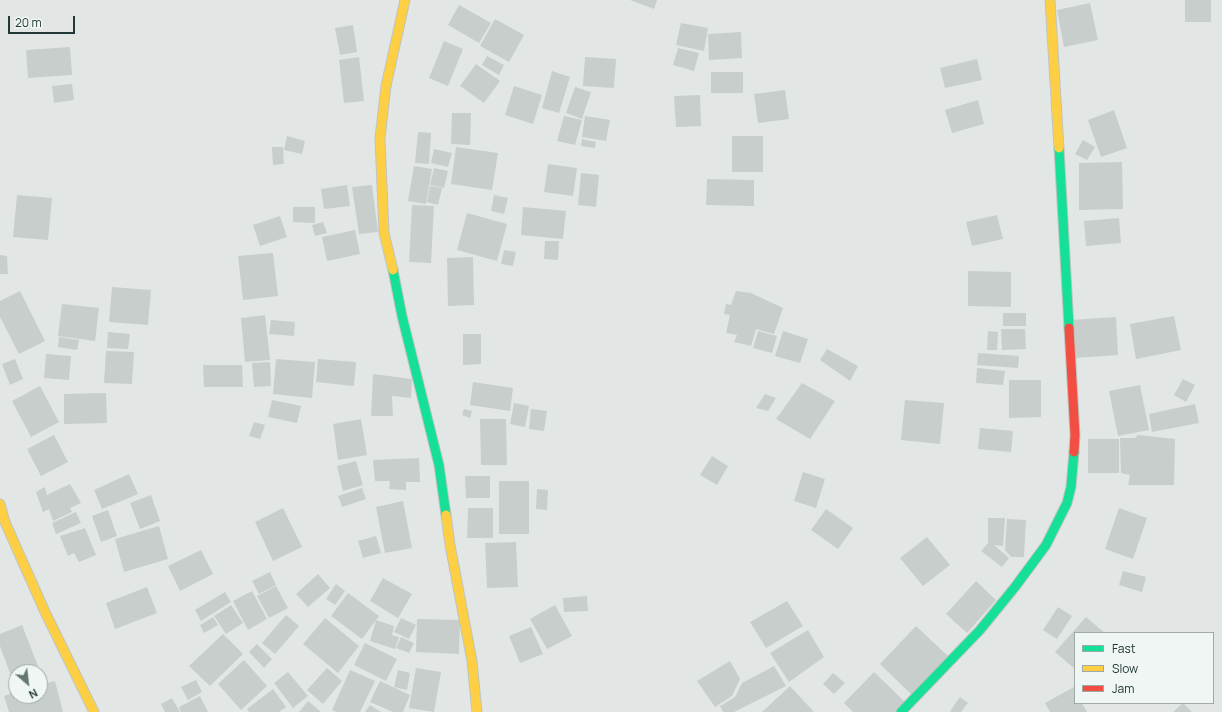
<!DOCTYPE html>
<style>
body{margin:0}
#map{position:relative;width:1222px;height:712px;overflow:hidden;background:#e2e7e5;font-family:Manrope,sans-serif}
canvas{display:block}
.legend{position:absolute;left:1074px;top:632px;width:140px;height:72px;box-sizing:border-box;background:#eff6f4;border:1px solid #9daaa8;margin:0;padding:5px 7px;list-style:none;font-size:12px;color:#213936}
.legend li{display:flex;align-items:center;gap:8px;height:20px}
.legend b{width:20px;border:1px solid #9daaa8}
.north{position:absolute;left:8px;top:664px;width:40px;height:40px;box-sizing:border-box;background:#eff6f4;border:1px solid #9daaa8;border-radius:50%;rotate:152deg;font-size:11px;font-weight:700;line-height:16px;text-align:center;color:#213936}
.north::after{content:'';display:block;margin:auto;width:14px;height:18px;background:#657673;clip-path:polygon(50% 0,100% 100%,50% 72%,0 100%)}
.scale{position:absolute;left:8px;top:16px;width:67px;height:18px;box-sizing:border-box;border:2px solid #213936;border-top:0;padding-left:5px;font-size:12px;line-height:14px;white-space:nowrap;color:#213936;-webkit-text-stroke:3px #eff6f4;paint-order:stroke}
</style>
<div id="map">
<canvas width="1222" height="712"></canvas>
<ul class="legend">
<li><b style="height:5px;background:#16e098"></b>Fast</li>
<li><b style="height:5px;background:#ffcf43"></b>Slow</li>
<li><b style="height:5px;background:#f24e42"></b>Jam</li>
</ul>
<div class="north">N</div>
<div class="scale">20 m</div>
</div>
<script>
const g = document.querySelector('canvas').getContext('2d');
g.lineJoin = 'round';
function fillPath(path, color) {
  g.fillStyle = color;
  g.fill(path, 'evenodd');
}
function shape(rows) {
  const path = new Path2D();
  for (const r of rows) {
    path.moveTo(r[0], r[1]);
    for (let i = 2; i < r.length; i += 2) path.lineTo(r[i], r[i + 1]);
  }
  return path;
}
function strokePath(path, color, width, dash) {
  g.strokeStyle = color;
  g.lineWidth = width;
  g.lineCap = dash ? 'butt' : 'round';
  g.setLineDash(dash || []);
  g.stroke(path);
}
fillPath(shape([
 [630,0,657,0,654,9],
 [1185,0,1211,0,1211,22,1185,22],
 [1090,3,1098,40,1064,47,1057,10],
 [459,5,491,23,479,43,448,25],
 [495,19,524,35,509,62,480,46],
 [681,23,708,28,704,51,676,45],
 [353,25,357,52,340,55,335,28],
 [741,32,742,58,709,60,708,34],
 [444,41,463,49,448,86,429,78],
 [70,47,72,75,28,78,26,50],
 [678,48,699,53,694,71,673,65],
 [487,56,504,65,499,75,482,65],
 [359,57,364,101,344,103,339,60],
 [585,57,616,59,614,88,583,86],
 [977,59,982,80,945,88,940,68],
 [476,64,500,81,484,103,460,86],
 [552,71,570,77,559,113,542,108],
 [711,72,743,72,743,93,711,93],
 [72,84,74,100,54,103,52,86],
 [514,86,542,95,533,124,505,115],
 [575,87,591,92,582,119,566,113],
 [785,90,789,119,758,123,754,94],
 [700,95,701,126,676,127,674,96],
 [978,100,984,124,952,133,945,110],
 [1114,110,1127,148,1101,157,1088,120],
 [452,113,471,113,470,145,451,144],
 [564,116,582,120,575,145,557,141],
 [585,116,610,120,606,141,582,137],
 [418,132,431,133,429,164,415,163],
 [287,136,305,141,302,154,284,150],
 [732,136,763,136,763,172,732,172],
 [582,139,596,142,595,148,581,146],
 [1083,140,1095,147,1087,160,1075,154],
 [272,147,283,147,284,164,273,165],
 [456,147,498,153,492,190,451,184],
 [434,149,452,153,448,167,431,163],
 [1122,162,1123,209,1079,210,1079,163],
 [548,164,577,168,573,196,544,192],
 [414,166,432,169,426,204,408,201],
 [434,168,448,171,444,188,430,185],
 [581,173,599,175,596,207,578,205],
 [707,179,754,180,754,206,706,205],
 [347,185,350,206,324,209,321,189],
 [372,185,378,232,359,234,352,187],
 [430,186,442,188,438,205,427,202],
 [17,195,52,198,48,240,13,237],
 [494,195,508,198,504,214,491,211],
 [412,205,434,206,431,263,409,262],
 [293,207,315,207,315,223,293,222],
 [523,207,566,211,563,239,521,235],
 [467,213,507,224,497,261,457,250],
 [997,215,1003,239,972,246,966,222],
 [280,216,287,237,260,246,253,225],
 [1119,218,1121,243,1086,246,1084,221],
 [323,222,327,233,315,236,312,225],
 [355,230,360,254,327,261,322,237],
 [545,241,559,241,558,260,544,259],
 [504,250,516,252,513,266,501,264],
 [273,253,278,296,243,300,238,256],
 [0,255,7,256,8,274,0,274],
 [473,257,474,305,448,306,447,258],
 [968,271,1011,272,1011,307,968,306],
 [112,287,151,290,148,325,109,322],
 [20,291,45,341,19,354,0,317,0,301],
 [736,291,751,293,783,308,774,334,756,329,751,346,734,342,737,335,726,333,730,315,724,314,726,304,731,305],
 [62,304,99,308,95,341,58,336],
 [1003,313,1026,313,1026,326,1003,326],
 [265,315,270,360,245,362,241,318],
 [1174,316,1181,350,1136,359,1130,324],
 [1116,317,1118,355,1074,358,1071,320],
 [271,320,295,322,294,336,269,334],
 [1001,329,1025,329,1026,349,1002,350],
 [758,331,777,336,772,353,753,348],
 [783,331,808,339,800,363,775,356],
 [988,331,998,332,997,350,987,350],
 [108,332,130,334,128,349,107,348],
 [463,334,481,334,481,364,463,365],
 [59,337,79,340,77,350,58,347],
 [827,349,858,366,850,381,820,360],
 [106,351,134,352,132,384,104,383],
 [978,353,1019,356,1018,368,977,365],
 [46,354,71,356,69,380,44,378],
 [15,359,23,379,10,385,2,364],
 [276,359,315,362,312,398,273,394],
 [318,359,356,362,354,386,316,382],
 [270,362,271,386,254,387,252,363],
 [203,365,242,365,243,387,204,387],
 [977,368,1005,371,1003,385,976,383],
 [373,374,412,379,411,398,392,396,393,416,371,416],
 [1183,379,1195,385,1186,402,1174,395],
 [1009,380,1041,380,1041,417,1009,418],
 [473,382,513,388,510,411,470,405],
 [802,383,835,401,810,439,776,419],
 [1140,385,1149,430,1118,436,1109,391],
 [40,386,59,422,31,437,12,401],
 [106,393,107,423,64,424,64,394],
 [765,394,776,398,768,411,756,408],
 [272,400,301,406,297,423,268,417],
 [905,400,944,403,940,444,901,440],
 [514,403,529,406,525,427,510,424],
 [1195,404,1199,423,1152,432,1149,414],
 [464,409,472,411,470,418,462,415],
 [531,409,547,411,544,431,529,429],
 [361,419,367,455,338,460,333,424],
 [480,419,506,419,507,465,481,465],
 [254,422,265,425,260,439,249,436],
 [980,428,1013,431,1011,452,978,449],
 [54,435,68,462,41,476,27,449],
 [1138,435,1175,439,1174,485,1128,485,1130,475,1121,473,1120,438,1135,438],
 [1088,439,1119,439,1119,473,1088,473],
 [712,456,728,466,717,485,700,475],
 [419,458,420,482,406,482,406,490,389,489,390,481,375,481,373,460],
 [356,461,363,485,343,491,337,466],
 [803,472,825,479,816,508,794,501],
 [129,474,138,494,102,509,94,490],
 [465,476,490,476,490,498,466,498],
 [499,481,529,481,529,534,499,534],
 [70,484,81,503,70,508,72,512,53,521,49,509,43,512,36,492,45,487,47,495],
 [362,488,366,499,342,507,338,496],
 [537,489,548,490,547,510,536,509],
 [151,495,160,521,140,529,130,503],
 [403,501,412,548,385,553,376,507],
 [283,508,302,547,273,561,255,522],
 [468,508,493,508,493,538,467,538],
 [1119,508,1147,518,1133,559,1105,549],
 [826,509,853,528,838,549,811,530],
 [108,510,117,536,101,542,92,516],
 [76,512,81,523,56,534,52,523],
 [988,518,1005,518,1003,546,994,545,1009,558,1002,567,981,551,989,542,988,541],
 [1007,519,1026,520,1024,557,1011,557,1005,550],
 [159,526,168,559,124,572,115,539],
 [85,528,96,555,79,562,74,553,68,556,60,536],
 [376,536,381,553,363,558,358,541],
 [927,537,950,565,923,586,900,558],
 [516,542,518,587,487,588,485,543],
 [201,550,213,574,180,591,168,566],
 [1123,571,1146,577,1142,592,1119,585],
 [270,572,276,585,259,594,252,581],
 [318,574,330,588,308,607,296,594],
 [383,578,412,594,398,618,370,601],
 [976,581,996,600,967,633,946,614],
 [336,584,345,591,335,605,326,599],
 [276,586,288,608,269,618,257,596],
 [147,587,157,613,115,629,106,603],
 [252,591,267,619,248,630,233,601],
 [225,592,231,602,201,621,195,610],
 [348,593,379,616,362,639,331,616],
 [587,596,588,611,564,612,563,598],
 [787,601,803,626,766,648,750,622],
 [231,605,243,623,226,634,214,616],
 [555,605,572,636,547,649,530,619],
 [1058,607,1072,616,1057,639,1043,630],
 [286,615,299,626,275,654,262,643],
 [213,617,218,625,204,633,200,625],
 [1086,617,1105,633,1075,633,1075,669,1055,652],
 [325,618,359,646,338,673,303,644],
 [401,618,416,625,409,639,394,632],
 [417,619,460,620,459,654,416,652],
 [376,620,394,626,392,635,399,637,395,649,370,641],
 [22,625,38,666,23,672,16,672,16,675,11,676,0,646,0,634],
 [916,626,949,657,912,695,880,664],
 [531,627,543,654,520,663,509,636],
 [808,630,824,657,789,682,770,653],
 [223,634,243,654,210,686,189,666],
 [401,637,414,643,409,653,396,648],
 [365,643,397,659,386,681,354,665],
 [257,644,272,659,264,668,249,652],
 [244,660,267,686,241,710,218,684],
 [730,661,740,679,732,696,715,707,697,681],
 [774,666,786,686,734,712,723,712,720,706,735,697,742,683],
 [327,668,342,681,323,704,307,690],
 [416,668,441,672,434,712,409,708],
 [350,670,375,681,360,712,336,712,332,710],
 [398,670,410,673,407,690,394,687],
 [288,672,308,696,293,708,274,683],
 [874,672,905,702,896,712,853,712,844,703],
 [833,673,845,683,834,694,823,684],
 [196,680,202,692,188,700,181,687],
 [55,681,63,712,9,712,4,696,16,692,16,696,40,696,40,685],
 [380,681,410,695,403,712,393,712,370,702],
 [790,686,814,712,762,712],
 [1074,687,1075,690,1075,703,1082,703,1087,712,1050,712,1045,703],
 [273,689,286,707,279,712,249,712,247,709],
 [200,696,208,712,181,712,179,707],
 [960,697,968,703,961,712,952,712,950,711],
 [172,698,180,712,165,712,161,704],
 [308,701,320,711,320,712,299,712],
 [1183,703,1192,712,1173,712],
 [370,705,381,712,365,712]
]), '#c8cecc');
const fast = shape([
 [1059,148,1069,328],
 [393,270,402,316,439,465,446,515],
 [901,712,980,630,1015,587,1046,545,1067,503,1071,487,1074,452]
]);
const slow = shape([
 [1050,0,1059,148],
 [393,270,384,233,380,138,386,86,405,0],
 [0,504,5,522,45,612,94,712],
 [446,515,450,545,472,661,477,712]
]);
const jam = shape([
 [1069,328,1075,435,1074,452]
]);
strokePath(fast, '#bdc5c3', 11);
strokePath(slow, '#bdc5c3', 11);
strokePath(jam, '#bdc5c3', 11);
strokePath(fast, '#16e098', 9);
strokePath(slow, '#ffcf43', 9);
strokePath(jam, '#f24e42', 9);
</script>
